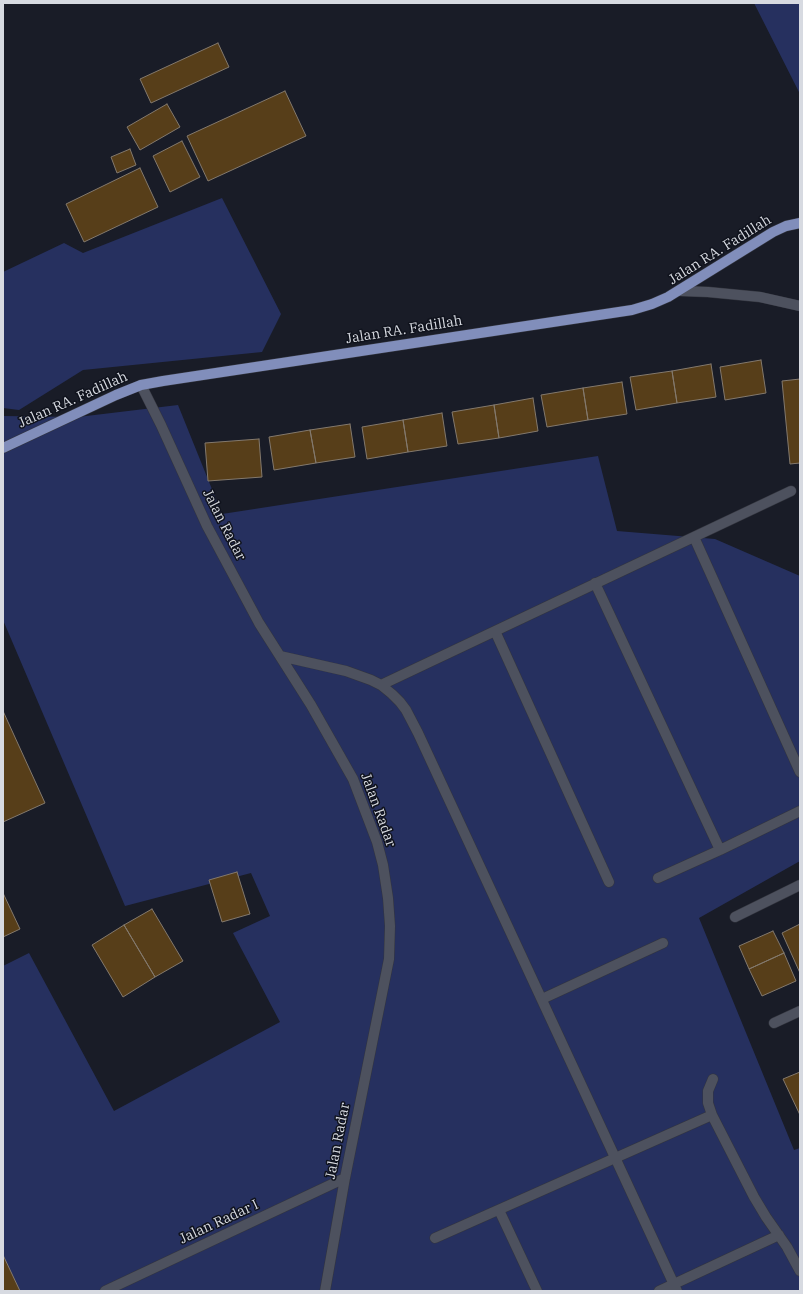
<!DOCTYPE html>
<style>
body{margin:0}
#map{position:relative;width:803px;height:1294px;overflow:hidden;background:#191c27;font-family:"IBM Plex Serif",serif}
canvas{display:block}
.frame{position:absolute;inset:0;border:4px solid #d7dae1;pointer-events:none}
</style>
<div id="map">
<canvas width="803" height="1294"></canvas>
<div class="frame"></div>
</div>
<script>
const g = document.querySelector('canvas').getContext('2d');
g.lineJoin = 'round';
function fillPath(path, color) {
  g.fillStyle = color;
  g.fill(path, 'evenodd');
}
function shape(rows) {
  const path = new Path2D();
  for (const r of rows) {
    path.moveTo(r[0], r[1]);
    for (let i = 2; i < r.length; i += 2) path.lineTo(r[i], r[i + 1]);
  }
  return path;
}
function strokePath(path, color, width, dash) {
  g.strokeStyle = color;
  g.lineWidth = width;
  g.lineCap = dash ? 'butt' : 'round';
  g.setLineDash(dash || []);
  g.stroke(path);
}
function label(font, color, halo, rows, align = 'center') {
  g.font = font + ' "IBM Plex Serif",serif';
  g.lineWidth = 3;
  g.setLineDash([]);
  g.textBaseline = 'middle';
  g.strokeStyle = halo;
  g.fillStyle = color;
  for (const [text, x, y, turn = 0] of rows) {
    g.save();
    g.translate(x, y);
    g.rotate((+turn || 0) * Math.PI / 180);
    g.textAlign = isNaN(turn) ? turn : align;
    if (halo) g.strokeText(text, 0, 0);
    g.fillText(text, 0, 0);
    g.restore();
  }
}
fillPath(shape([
 [754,3,800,3,800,94],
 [222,198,281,314,262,352,83,370,19,410,3,408,3,272,64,243,83,253],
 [178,405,222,514,598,456,617,531,715,539,800,576,800,861,699,918,794,1150,800,1148,800,1291,3,1291,3,966,29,953,114,1111,280,1022,233,933,270,916,251,873,125,906,3,620,3,416,78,417]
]), '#26305f');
const building = shape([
 [218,43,229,67,151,103,140,79,218,43],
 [285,91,306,136,208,181,187,136,285,91],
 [167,104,180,127,140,150,127,127,167,104],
 [182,141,200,177,170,192,153,156,182,141],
 [130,149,136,165,117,173,111,157,130,149],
 [140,168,158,207,84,242,66,204,140,168],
 [761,360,766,393,725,400,720,367,761,360],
 [711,364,716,397,677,403,672,371,711,364],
 [672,371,677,403,636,410,630,377,672,371],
 [800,379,800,463,790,464,782,381,800,379],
 [622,382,627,414,588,420,583,388,622,382],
 [583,388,588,420,547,427,541,395,583,388],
 [533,398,538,431,499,438,494,405,533,398],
 [494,405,499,438,458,444,452,412,494,405],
 [442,413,447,446,408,452,403,420,442,413],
 [403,420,408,452,367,459,362,427,403,420],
 [350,424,355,457,316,463,310,430,350,424],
 [310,430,316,463,274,470,269,437,310,430],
 [259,439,262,477,208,481,205,443,259,439],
 [3,711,45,803,3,822,3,711],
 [237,872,250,914,222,922,209,880,237,872],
 [3,893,20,929,3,937,3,893],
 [152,909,183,961,155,977,124,925,152,909],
 [800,924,800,973,782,933,800,924],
 [124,925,155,977,123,997,92,945,124,925],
 [773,931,784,953,749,969,739,946,773,931],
 [784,953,796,981,762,996,749,969,784,953],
 [800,1072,800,1115,783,1079,800,1072],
 [3,1255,20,1291,3,1291,3,1255]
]);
fillPath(building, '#573e19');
strokePath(building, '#83796d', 1);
const minor = shape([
 [681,291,708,292,760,297,800,306],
 [141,385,161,425,207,526,237,582,259,623,311,705,353,779,377,842,383,865,388,898,390,926,389,959,345,1178,325,1291],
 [694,537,800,772],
 [595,583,720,850],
 [495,631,609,882],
 [280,656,346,671,371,680,381,685,392,694,400,702,406,710,418,733,677,1291],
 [381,685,791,491],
 [658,878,720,850,800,811],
 [735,917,800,885],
 [542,999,663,943],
 [774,1023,800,1011],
 [713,1079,708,1091,708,1103,712,1115,754,1197,766,1217,787,1247,800,1271],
 [499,1210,537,1291],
 [435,1238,712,1115],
 [105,1291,345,1178],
 [659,1291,779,1235]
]);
const major = shape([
 [3,448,116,395,141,385,163,381,632,310,652,304,668,297,773,232,786,226,800,223]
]);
strokePath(minor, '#33353e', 11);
strokePath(major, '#33353e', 11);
strokePath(minor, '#4d515e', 10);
strokePath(major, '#818ebb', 10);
label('14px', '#d7dae1', '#10131d', [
 ["Jalan RA. Fadillah",720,250,-32],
 ["Jalan RA. Fadillah",404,330,-9],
 ["Jalan RA. Fadillah",73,400,-24],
 ["Jalan Radar",224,525,63],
 ["Jalan Radar",378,810,70],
 ["Jalan Radar",338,1141,-79],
 ["Jalan Radar I",219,1222,-25]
]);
</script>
